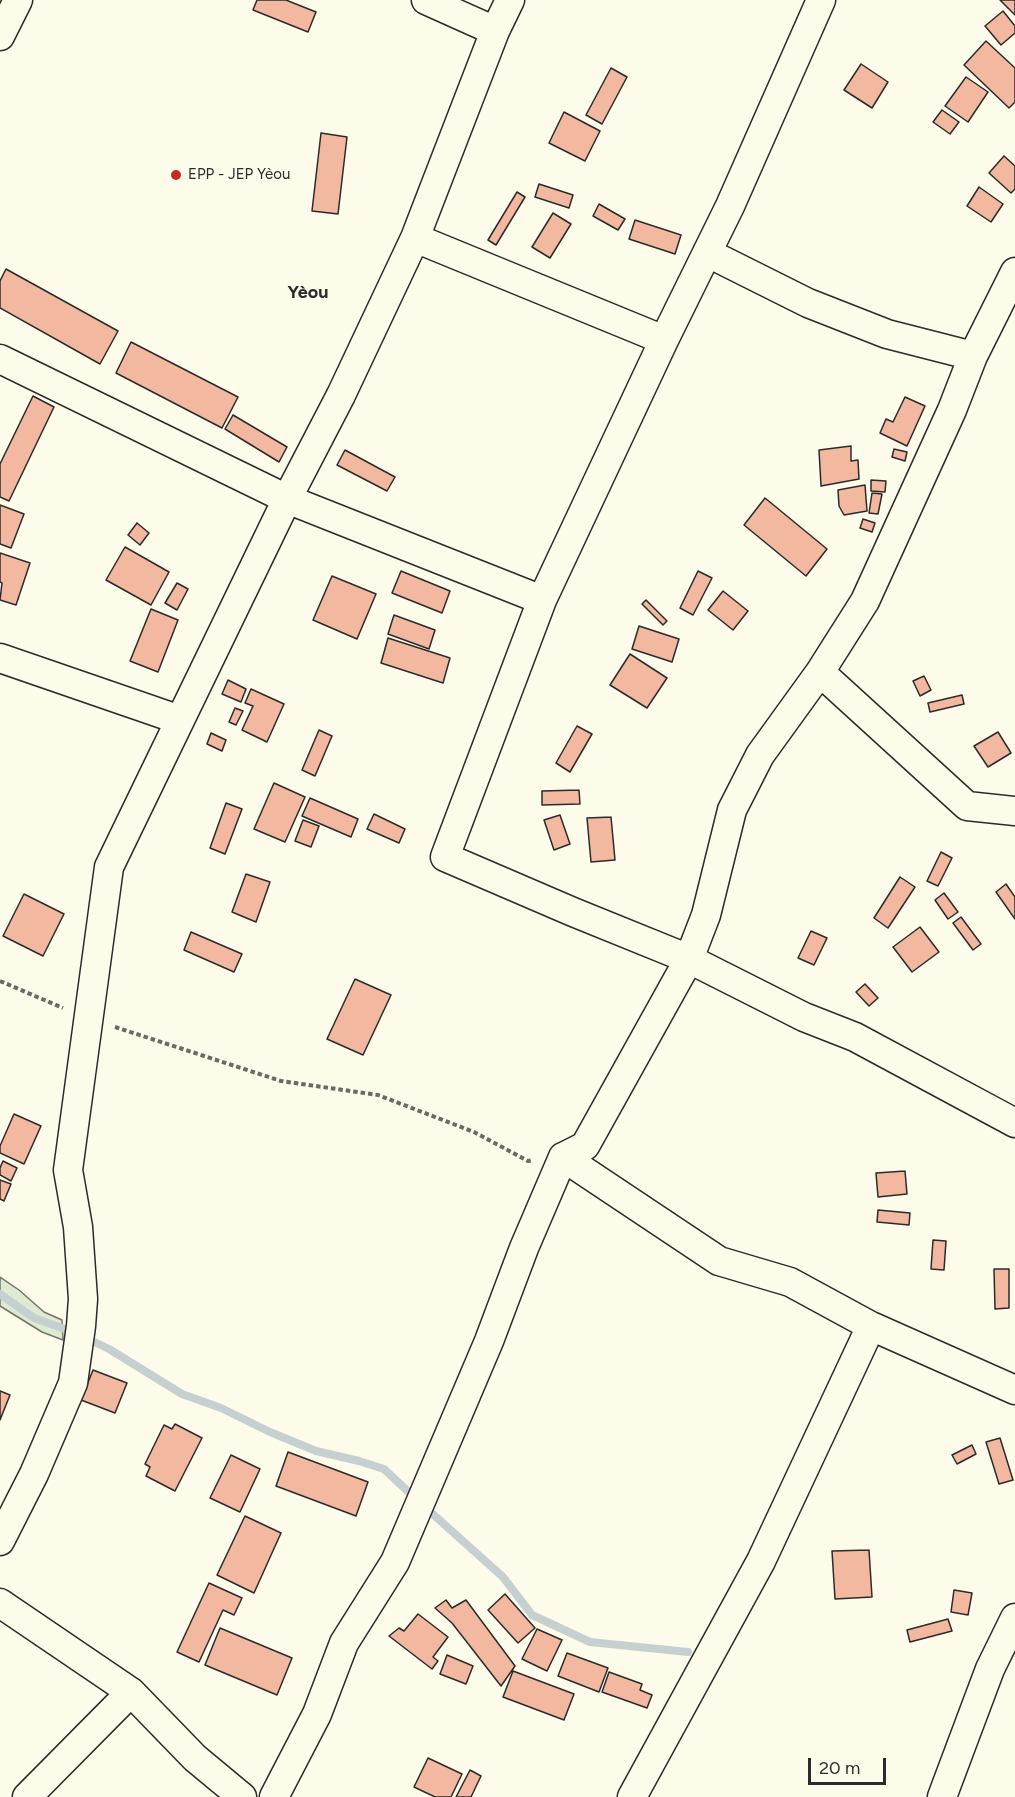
<!DOCTYPE html>
<meta charset="utf-8">
<style>
body{margin:0}
#map{position:relative;width:1015px;height:1797px;overflow:hidden;background:#fdfbea;font-family:Figtree,sans-serif}
canvas{display:block}
.scale{position:absolute;left:808px;top:1758px;width:78px;height:27px;box-sizing:border-box;border:3px solid #2b2b2b;border-top:0;padding-left:8px;font-size:18px;line-height:21px;white-space:nowrap;color:#2b2b2b;-webkit-text-stroke:4px #fdfbea;paint-order:stroke}
</style>
<div id="map">
<canvas width="1015" height="1797"></canvas>
<div class="scale">20 m</div>
</div>
<script>
const g = document.querySelector('canvas').getContext('2d');
g.lineJoin = 'round';
function fillPath(path, color) {
  g.fillStyle = color;
  g.fill(path, 'evenodd');
}
function shape(rows) {
  const path = new Path2D();
  for (const r of rows) {
    path.moveTo(r[0], r[1]);
    for (let i = 2; i < r.length; i += 2) path.lineTo(r[i], r[i + 1]);
  }
  return path;
}
function strokePath(path, color, width, dash) {
  g.strokeStyle = color;
  g.lineWidth = width;
  g.lineCap = dash ? 'butt' : 'round';
  g.setLineDash(dash || []);
  g.stroke(path);
}
function label(font, color, halo, rows, align = 'center') {
  g.font = font + ' Figtree,sans-serif';
  g.lineWidth = 4.5;
  g.setLineDash([]);
  g.textBaseline = 'middle';
  g.strokeStyle = halo;
  g.fillStyle = color;
  for (const [text, x, y, turn = 0] of rows) {
    g.save();
    g.translate(x, y);
    g.rotate((+turn || 0) * Math.PI / 180);
    g.textAlign = isNaN(turn) ? turn : align;
    if (halo) g.strokeText(text, 0, 0);
    g.fillText(text, 0, 0);
    g.restore();
  }
}
const green = shape([
 [0,1277,19,1290,44,1312,62,1320,63,1340,42,1332,0,1306,0,1277]
]);
fillPath(green, '#deebd1');
strokePath(green, '#74746e', 1.5);
strokePath(shape([
 [0,1294,34,1318,73,1332],
 [84,1337,109,1349,182,1394,221,1408,270,1432,316,1451,359,1461,384,1469,415,1498],
 [426,1508,503,1577,532,1615,590,1642,688,1652]
]), '#c7d0d0', 8);
const building = shape([
 [257,0,286,0,316,12,308,32,253,10,257,0],
 [1000,0,1015,0,1015,15,1000,0],
 [1003,11,1015,26,1015,33,1001,45,985,26,1003,11],
 [986,41,1015,68,1015,102,1009,108,964,65,986,41],
 [861,64,888,82,872,108,844,90,861,64],
 [611,68,627,77,602,124,586,115,611,68],
 [966,77,988,92,968,122,945,106,966,77],
 [942,110,959,122,950,134,933,122,942,110],
 [564,112,600,131,585,161,549,143,564,112],
 [321,133,347,137,338,214,312,211,321,133],
 [1004,156,1015,166,1015,189,1011,193,989,173,1004,156],
 [539,184,573,195,569,208,535,197,539,184],
 [979,187,1003,204,991,222,967,206,979,187],
 [517,192,525,197,496,245,488,240,517,192],
 [599,204,625,219,618,230,593,216,599,204],
 [553,213,571,224,550,258,532,247,553,213],
 [635,220,681,235,675,254,629,239,635,220],
 [6,269,118,331,100,364,0,308,0,281,6,269],
 [131,342,238,397,222,428,116,373,131,342],
 [33,396,54,407,9,501,0,497,0,464,33,396],
 [905,397,925,406,907,446,880,433,886,419,893,422,905,397],
 [233,415,287,447,279,462,225,429,233,415],
 [851,446,851,461,858,460,859,479,821,486,819,450,851,446],
 [894,449,907,452,905,461,892,457,894,449],
 [345,450,395,477,387,491,337,465,345,450],
 [871,480,886,481,885,492,871,491,871,480],
 [865,485,867,511,844,515,839,506,838,490,865,485],
 [872,493,882,494,878,514,869,513,872,493],
 [765,498,827,549,806,576,744,525,765,498],
 [0,505,24,514,11,548,0,544,0,505],
 [863,519,875,523,872,532,860,528,863,519],
 [137,523,149,533,140,545,128,535,137,523],
 [125,547,169,572,151,605,106,580,125,547],
 [0,553,30,563,16,605,0,600,2,583,0,582,0,553],
 [401,571,450,591,442,613,392,593,401,571],
 [698,571,712,578,693,615,680,608,698,571],
 [332,576,376,594,357,639,313,620,332,576],
 [177,583,188,589,177,610,165,603,177,583],
 [723,591,748,611,733,630,708,610,723,591],
 [646,600,667,621,663,625,642,604,646,600],
 [151,609,178,620,158,672,130,661,151,609],
 [394,615,435,630,429,649,388,634,394,615],
 [639,626,679,639,672,662,632,649,639,626],
 [388,638,450,658,443,683,381,663,388,638],
 [630,654,667,678,647,708,610,685,630,654],
 [924,676,931,690,920,696,913,681,924,676],
 [228,680,246,689,241,702,222,694,228,680],
 [251,689,284,704,267,742,242,730,253,706,245,703,251,689],
 [962,695,964,704,930,712,928,703,962,695],
 [235,708,243,711,236,725,229,722,235,708],
 [577,726,592,734,570,772,556,763,577,726],
 [319,730,332,736,315,776,302,770,319,730],
 [998,732,1011,753,988,767,974,746,998,732],
 [211,733,226,740,222,751,207,744,211,733],
 [274,783,305,797,285,842,254,829,274,783],
 [579,790,580,804,542,805,542,791,579,790],
 [310,798,358,819,351,837,302,816,310,798],
 [226,803,242,809,225,854,210,848,226,803],
 [374,814,405,829,399,843,367,829,374,814],
 [560,815,570,844,554,850,544,820,560,815],
 [611,817,615,860,591,862,587,818,611,817],
 [303,820,319,826,311,847,295,841,303,820],
 [941,852,952,858,938,886,927,881,941,852],
 [246,874,270,882,256,922,232,912,246,874],
 [900,877,915,887,888,928,874,918,900,877],
 [1006,884,1015,897,1015,919,996,892,1006,884],
 [944,893,958,912,948,919,935,900,944,893],
 [24,894,64,914,43,956,3,936,24,894],
 [961,917,981,944,973,950,953,923,961,917],
 [920,927,939,952,912,972,893,947,920,927],
 [811,931,827,938,814,965,798,958,811,931],
 [191,932,242,954,234,972,184,950,191,932],
 [355,979,391,995,363,1055,327,1039,355,979],
 [865,984,878,998,869,1006,856,992,865,984],
 [14,1114,41,1126,24,1164,0,1153,0,1146,14,1114],
 [3,1161,17,1168,11,1181,0,1175,0,1168,3,1161],
 [905,1171,907,1194,878,1197,876,1173,905,1171],
 [0,1180,11,1184,4,1201,0,1199,0,1180],
 [878,1210,910,1213,909,1225,877,1222,878,1210],
 [933,1240,946,1241,944,1270,931,1269,933,1240],
 [994,1269,1009,1269,1009,1308,995,1309,994,1269],
 [93,1370,127,1383,115,1413,81,1400,93,1370],
 [0,1391,10,1395,0,1420,0,1391],
 [175,1424,202,1438,175,1491,146,1476,150,1467,145,1464,164,1425,172,1429,175,1424],
 [1000,1438,1013,1480,999,1484,986,1442,1000,1438],
 [972,1445,976,1454,957,1464,952,1455,972,1445],
 [288,1452,368,1482,356,1516,276,1486,288,1452],
 [231,1455,260,1469,240,1512,210,1498,231,1455],
 [245,1516,281,1533,254,1593,217,1575,245,1516],
 [869,1550,872,1597,835,1599,832,1551,869,1550],
 [209,1583,242,1598,234,1615,223,1610,199,1662,177,1652,209,1583],
 [954,1590,972,1593,968,1615,951,1612,954,1590],
 [505,1594,535,1628,518,1643,488,1610,505,1594],
 [446,1600,452,1608,466,1600,515,1666,501,1686,452,1623,435,1608,446,1600],
 [418,1614,448,1637,433,1657,438,1661,432,1669,389,1636,399,1628,404,1631,418,1614],
 [948,1619,952,1631,910,1642,907,1630,948,1619],
 [220,1628,292,1658,277,1695,205,1665,220,1628],
 [537,1629,562,1640,547,1671,522,1659,537,1629],
 [567,1653,608,1668,599,1692,558,1676,567,1653],
 [447,1655,473,1666,466,1684,440,1674,447,1655],
 [513,1671,574,1694,564,1720,503,1697,513,1671],
 [609,1672,642,1684,640,1690,652,1695,647,1708,602,1692,609,1672],
 [428,1758,462,1774,451,1797,435,1797,414,1787,428,1758],
 [470,1770,481,1776,471,1797,456,1797,470,1770]
]);
fillPath(building, '#f2b8a0');
strokePath(building, '#2b2b2b', 1.5);
const minor = shape([
 [426,0,495,31],
 [821,0,730,206,664,340,542,600,445,857,573,912,689,959,804,1017,855,1037,1015,1123],
 [0,36,18,0],
 [415,238,664,340],
 [708,253,808,303,887,334,973,356],
 [0,359,287,499,542,600],
 [0,658,180,720],
 [820,672,967,806,1015,811],
 [563,1157,719,1261,790,1282,871,1326,1015,1390],
 [0,1541,34,1474,73,1383,81,1326,83,1299,78,1227,68,1170,109,867,287,499,341,395,415,238,495,31,510,0],
 [0,1603,131,1692,195,1758,242,1797],
 [27,1797,131,1692],
 [274,1797,317,1714,344,1643,395,1562,489,1341,524,1248,563,1157,585,1146,689,959,706,915,732,810,760,755,820,672,865,601,952,410,973,356,1015,272],
 [632,1797,761,1561,871,1326],
 [942,1797,990,1669,1015,1618]
]);
strokePath(minor, '#2b2b2b', 31);
strokePath(shape([
 [0,981,63,1008],
 [115,1027,281,1081,378,1095,474,1132,528,1161,533,1160]
]), '#6a6964', 4, [4.5, 3]);
strokePath(minor, '#fdfbea', 28);
for (const [x, y, r, color] of [
 [176,175,6,"#c62828"]
]) {
  const dot = new Path2D();
  dot.arc(x, y, r, 0, 2 * Math.PI);
  g.fillStyle = color;
  g.fill(dot);
  strokePath(dot, '#fdfbea', 2);
}
label('15px', '#2b2b2b', '#fdfbea', [
 ["EPP - JEP Yèou",188,175]
], 'left');
label('bold 18px', '#2b2b2b', '#fdfbea', [
 ["Yèou",308,293]
]);
</script>
